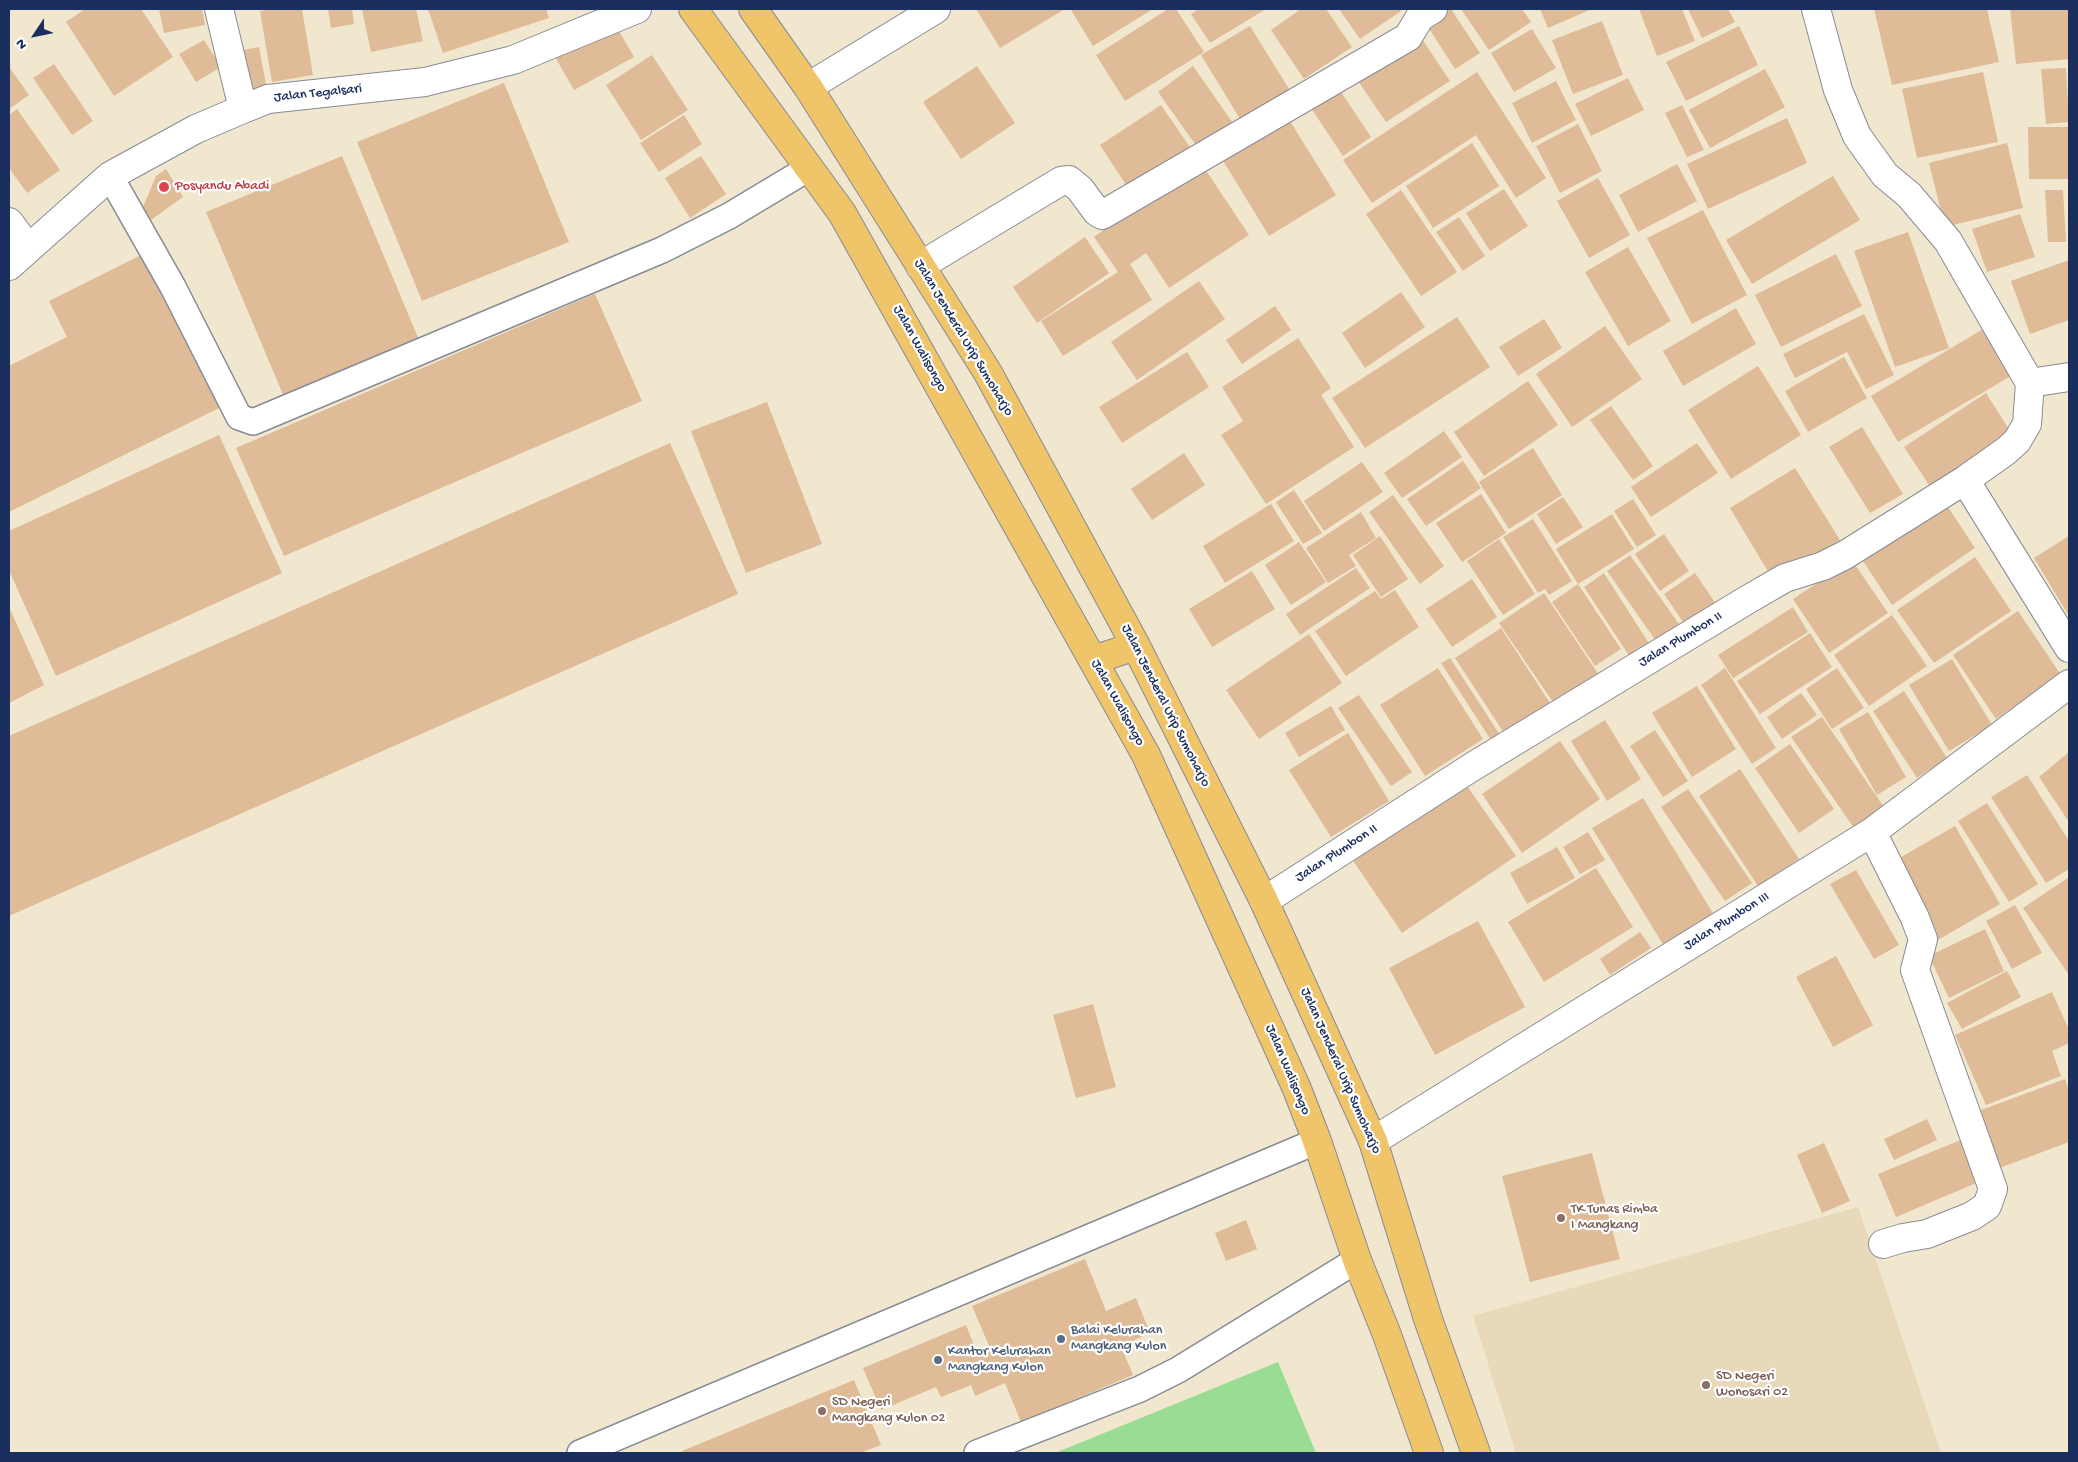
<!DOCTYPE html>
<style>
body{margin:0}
#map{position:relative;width:2078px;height:1462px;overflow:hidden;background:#f0e7ce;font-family:"Gochi Hand",sans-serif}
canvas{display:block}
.frame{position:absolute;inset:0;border:10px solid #1b2f5e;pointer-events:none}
.north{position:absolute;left:10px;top:10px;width:50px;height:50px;-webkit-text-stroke:4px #fff;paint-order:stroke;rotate:236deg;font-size:14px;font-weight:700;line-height:20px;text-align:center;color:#1b2f5e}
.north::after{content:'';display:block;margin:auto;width:18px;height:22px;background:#1b2f5e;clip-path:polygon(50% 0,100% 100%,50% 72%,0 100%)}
</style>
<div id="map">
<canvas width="2078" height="1462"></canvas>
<div class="frame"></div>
<div class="north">N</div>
</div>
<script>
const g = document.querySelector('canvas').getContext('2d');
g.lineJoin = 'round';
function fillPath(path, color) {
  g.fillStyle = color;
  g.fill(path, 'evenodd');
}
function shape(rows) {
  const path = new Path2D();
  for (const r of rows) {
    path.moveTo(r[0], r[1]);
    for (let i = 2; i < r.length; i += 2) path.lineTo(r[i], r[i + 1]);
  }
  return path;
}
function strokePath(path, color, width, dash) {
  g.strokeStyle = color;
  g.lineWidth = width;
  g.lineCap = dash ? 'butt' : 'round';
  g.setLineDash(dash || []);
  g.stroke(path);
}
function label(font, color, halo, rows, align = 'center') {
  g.font = font + ' "Gochi Hand",sans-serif';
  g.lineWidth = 4.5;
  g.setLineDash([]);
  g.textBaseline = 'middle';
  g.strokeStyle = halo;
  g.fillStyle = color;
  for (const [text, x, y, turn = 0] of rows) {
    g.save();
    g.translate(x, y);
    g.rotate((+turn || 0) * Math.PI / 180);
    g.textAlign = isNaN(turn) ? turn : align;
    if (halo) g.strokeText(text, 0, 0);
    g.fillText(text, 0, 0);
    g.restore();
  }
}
fillPath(shape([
 [1858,1207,1941,1453,1516,1453,1473,1316]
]), '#e8d9ba');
fillPath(shape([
 [1278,1362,1316,1453,1055,1453]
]), '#99dc94');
fillPath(shape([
 [85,9,141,9,173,57,114,96,66,22],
 [159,9,202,9,205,25,164,33],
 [274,9,302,9,313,75,272,82,260,11],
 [328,9,352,9,354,24,331,28],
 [362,9,416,9,423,41,371,52],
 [428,9,546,9,549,18,443,53],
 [976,9,1065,9,1000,48],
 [1073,9,1153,9,1093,46,1071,10],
 [1168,9,1176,9,1204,52,1125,101,1096,55],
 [1199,9,1266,9,1210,43,1191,14],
 [1301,9,1326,9,1352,47,1304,79,1271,30],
 [1339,9,1399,9,1401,11,1360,39],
 [1438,9,1451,9,1480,53,1455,69,1423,19],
 [1461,9,1522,9,1531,22,1489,50],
 [1540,9,1592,9,1548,28],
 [1639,9,1682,9,1695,41,1657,56],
 [1688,9,1728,9,1735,22,1702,38],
 [1874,9,1987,9,1999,62,1892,85],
 [2010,9,2069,9,2069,59,2016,64],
 [1602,21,1623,75,1573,94,1552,40],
 [615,24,634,57,574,90,555,57],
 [1250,26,1294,97,1245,127,1201,55],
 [1739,26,1758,65,1686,101,1666,62],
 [1532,29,1556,68,1514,92,1491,53],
 [1420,36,1450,81,1386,122,1356,78],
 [204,40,221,67,196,82,179,54],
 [259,47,267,90,241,94,233,52],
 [652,55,688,110,641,140,606,85],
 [54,64,93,121,72,135,33,78],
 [977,66,1015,123,961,159,923,102],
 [1193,66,1235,126,1200,151,1158,92],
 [9,67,29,95,9,109],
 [2066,68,2069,122,2046,124,2041,69],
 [1765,69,1785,107,1710,148,1689,110],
 [1477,72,1546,178,1516,198,1476,135,1372,203,1343,160],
 [1983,72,1998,142,1917,158,1902,89],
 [1628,78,1644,110,1591,136,1575,104],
 [1556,81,1576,120,1532,143,1512,103],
 [504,83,569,242,422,301,357,142],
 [1335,83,1371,137,1343,156,1307,102],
 [1161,105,1194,153,1132,194,1100,145],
 [1682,105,1704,150,1687,157,1665,113],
 [17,109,60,170,27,193,9,168,9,115],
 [684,115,702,144,659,172,640,143],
 [1288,118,1336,195,1269,236,1222,159],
 [1787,118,1807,163,1708,209,1687,164],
 [1578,124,1602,171,1560,193,1536,146],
 [2028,127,2069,127,2069,179,2029,179],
 [1472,143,1499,186,1433,228,1406,186],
 [2007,143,2023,208,1945,227,1929,163],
 [342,156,419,340,284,397,206,212],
 [701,156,726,194,690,218,665,178],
 [1199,160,1249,235,1169,288,1146,253,1130,264,1152,300,1063,356,1041,321,1118,272,1094,237],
 [1677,164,1697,201,1638,232,1619,195],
 [166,169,183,197,151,220,143,207,156,176],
 [1833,176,1860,220,1752,284,1726,240],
 [1598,178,1630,235,1589,258,1557,201],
 [1504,189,1528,226,1490,251,1466,213],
 [1401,190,1457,272,1421,296,1366,214],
 [2045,190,2063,190,2066,242,2048,242],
 [1703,210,1747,295,1692,324,1647,238],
 [2020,214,2035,257,1987,272,1972,229],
 [1459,217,1485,256,1463,271,1436,232],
 [1908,232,1949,348,1895,367,1854,251],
 [1085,237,1109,273,1037,323,1013,287],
 [1628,247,1671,321,1628,346,1585,272],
 [143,254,223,406,9,512,9,366,67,337,49,301],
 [1836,254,1862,306,1781,347,1755,295],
 [2069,260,2069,320,2030,334,2011,281],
 [1199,281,1225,319,1137,380,1111,342],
 [1401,292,1425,327,1365,368,1342,333],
 [595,294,642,401,284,556,236,448],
 [1275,306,1291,330,1242,364,1226,340],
 [1736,308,1756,344,1683,386,1663,351],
 [1864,314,1894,375,1866,389,1847,352,1795,378,1783,354],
 [1457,317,1490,367,1365,448,1332,398],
 [1544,319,1562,348,1518,376,1499,347],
 [1605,326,1642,379,1572,427,1536,374],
 [1983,329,2011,376,1898,442,1871,396],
 [1298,338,1331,388,1321,395,1354,447,1266,504,1221,435,1243,421,1222,387],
 [1187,352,1209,387,1122,443,1099,407],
 [1844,357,1867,398,1808,432,1785,391],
 [1758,366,1801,435,1731,479,1688,410],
 [1528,381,1558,425,1484,476,1454,432],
 [1986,393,2012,434,1931,488,1904,447],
 [767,402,822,544,746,573,691,431],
 [1611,406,1653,466,1633,480,1590,420],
 [1862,427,1903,494,1870,513,1829,447],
 [1444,431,1462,457,1402,498,1384,473],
 [219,435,282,573,56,676,9,570,9,531],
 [670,443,738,594,9,916,9,736],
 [1697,443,1718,473,1651,517,1631,487],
 [1533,448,1562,495,1509,529,1479,482],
 [1184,453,1205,485,1152,520,1131,489],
 [1463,461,1481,488,1426,526,1407,499],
 [1362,462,1383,492,1324,531,1304,501],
 [1795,468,1840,540,1773,580,1730,508],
 [1294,490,1322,533,1303,544,1276,502],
 [1481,494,1506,533,1462,562,1436,523],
 [1393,495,1444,566,1420,584,1369,512],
 [1563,497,1583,527,1556,544,1537,514],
 [1633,499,1656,535,1637,547,1614,511],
 [1271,504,1294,541,1225,583,1203,546],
 [1946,504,1975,548,1892,605,1863,561],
 [1361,512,1376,538,1349,555,1356,566,1328,583,1306,548],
 [1612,514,1634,549,1578,584,1556,549],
 [1533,519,1572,581,1549,595,1545,589,1538,593,1503,537],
 [1664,534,1689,571,1660,591,1635,554],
 [1380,536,1408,579,1381,597,1353,555],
 [2069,536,2069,616,2034,558],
 [1499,539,1535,594,1503,615,1467,561],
 [1299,542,1326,582,1291,605,1265,565],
 [1630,555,1679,624,1656,641,1607,571],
 [1975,557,2011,611,1934,663,1897,610],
 [1852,560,1888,613,1829,653,1793,599],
 [1356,568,1370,588,1300,635,1286,614],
 [1252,571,1275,609,1212,647,1189,609],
 [1604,573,1650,645,1630,657,1584,587],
 [1695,573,1716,604,1685,625,1664,594],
 [1472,579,1497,617,1452,647,1426,609],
 [1578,584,1621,649,1595,666,1552,602],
 [1395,590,1419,627,1346,676,1315,631,1375,591,1381,599],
 [1544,593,1601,678,1557,708,1499,623],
 [9,607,44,685,9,703],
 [1793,607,1808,632,1733,678,1718,655],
 [2018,611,2061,675,1996,719,1953,655],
 [1892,615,1927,666,1869,706,1834,655],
 [1501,628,1552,706,1506,736,1455,658],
 [1810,633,1832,667,1760,714,1737,681],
 [1309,634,1342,683,1259,739,1226,690],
 [1450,658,1502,738,1493,743,1441,663],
 [1952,659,1992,725,1949,751,1909,685],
 [1438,668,1483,739,1425,776,1380,705],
 [1725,668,1776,748,1752,764,1701,685],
 [1837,668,1864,708,1832,729,1806,689],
 [1697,686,1736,749,1692,777,1652,713],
 [1904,691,1947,758,1917,778,1873,711],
 [1801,693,1817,715,1782,739,1767,717],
 [1359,695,1412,772,1391,786,1338,708],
 [1331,706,1345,730,1299,757,1285,733],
 [1868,712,1906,777,1877,795,1839,729],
 [1822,717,1884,807,1854,828,1791,737],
 [1605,720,1641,779,1607,801,1571,741],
 [1655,730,1688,781,1663,797,1630,746],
 [1348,733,1389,801,1331,837,1289,770],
 [1560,741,1600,799,1522,853,1482,794],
 [1790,744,1834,809,1799,833,1755,768],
 [2069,752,2069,822,2039,777],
 [1740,769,1799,859,1758,886,1699,796],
 [2027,775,2069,841,2069,869,2046,883,1991,797],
 [1465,783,1516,856,1402,933,1352,859],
 [1688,789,1752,883,1725,901,1661,807],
 [1643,798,1714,915,1664,946,1592,828],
 [1987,803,2038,884,2009,902,1958,821],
 [1955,826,2000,904,1938,940,1894,861],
 [1588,832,1605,860,1580,874,1563,847],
 [1557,847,1575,878,1527,904,1510,873],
 [1596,868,1633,927,1544,982,1508,922],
 [1856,870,1899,945,1874,959,1830,884],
 [2069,877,2069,975,2023,908],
 [2015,905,2042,953,2012,969,1986,921],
 [1478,921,1525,1007,1435,1055,1389,968],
 [1985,929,2004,971,1949,998,1929,956],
 [1640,932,1651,948,1610,975,1600,959],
 [1836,956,1873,1025,1833,1047,1796,977],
 [2007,971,2021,997,1962,1029,1947,1003],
 [2052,992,2069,1030,2069,1043,2052,1051,2061,1076,1986,1105,1955,1035],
 [1093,1004,1116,1087,1076,1098,1053,1015],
 [2065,1079,2069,1090,2069,1142,1994,1170,1973,1113],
 [1927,1119,1937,1140,1894,1160,1884,1139],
 [1963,1139,1981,1181,1896,1217,1878,1174],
 [1824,1143,1850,1201,1822,1213,1797,1155],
 [1592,1153,1620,1259,1530,1282,1502,1176],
 [1246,1220,1257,1249,1226,1261,1215,1233],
 [1085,1259,1106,1311,1136,1298,1150,1333,1121,1346,1133,1375,1021,1422,1005,1383,975,1396,971,1385,941,1397,936,1387,881,1410,863,1368,966,1325,977,1353,990,1348,972,1306],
 [854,1380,881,1445,860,1453,683,1453,682,1451]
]), '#dfbb97');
const service = shape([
 [110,176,173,287,239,417,253,422,662,250,729,216,809,168],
 [580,1453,1317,1141],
 [977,1453,1140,1389,1178,1370,1357,1260]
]);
const minor = shape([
 [219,9,243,109],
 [1816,9,1838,90,1857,136,1885,175,1909,195,1948,241,2030,383],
 [808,87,936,9],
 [9,222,28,248],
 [9,266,110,176,196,129,243,109,268,99,425,82,513,60,637,9],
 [920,266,1061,181,1069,180,1080,189,1097,212,1102,215,1408,37,1420,17,1433,9],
 [2030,383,2069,377],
 [1965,480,2069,648],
 [1872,832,1915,918,1923,939,1915,970,1993,1189,1987,1206,1972,1216,1927,1234,1903,1238,1883,1244],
 [1264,901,1472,767,1747,600,1785,578,1823,566,1845,555,1965,480,2006,451,2017,441,2027,424,2030,383],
 [1373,1141,1872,832,2069,684]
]);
const trunk = shape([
 [693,9,842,213,1146,755,1297,1089,1317,1141,1357,1260,1387,1335,1429,1453],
 [753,9,808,87,988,373,1136,646,1264,901,1373,1141,1428,1319,1476,1453],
 [1093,660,1136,646]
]);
strokePath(service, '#868b96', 28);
strokePath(minor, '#868b96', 30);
strokePath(trunk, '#868b96', 30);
strokePath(service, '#fff', 25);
strokePath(minor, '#fff', 28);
strokePath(trunk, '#f0c469', 28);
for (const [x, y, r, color] of [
 [164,187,6,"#e0444e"],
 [1561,1218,5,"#8d6e63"],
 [1061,1339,5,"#5c6f8a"],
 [938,1360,5,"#5c6f8a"],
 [1706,1385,5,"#8d6e63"],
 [822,1411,5,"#8d6e63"]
]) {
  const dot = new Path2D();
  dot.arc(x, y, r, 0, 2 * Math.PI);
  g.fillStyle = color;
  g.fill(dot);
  strokePath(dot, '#fff', 2);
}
label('14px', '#1b2f5e', '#fff', [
 ["Jalan Tegalsari",318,94,-6],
 ["Jalan Jenderal Urip Sumoharjo",963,338,59],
 ["Jalan Walisongo",919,349,61],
 ["Jalan Plumbon II",1681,640,-31],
 ["Jalan Walisongo",1117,703,61],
 ["Jalan Jenderal Urip Sumoharjo",1165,706,63],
 ["Jalan Plumbon II",1337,854,-33],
 ["Jalan Plumbon III",1727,922,-32],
 ["Jalan Walisongo",1287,1070,67],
 ["Jalan Jenderal Urip Sumoharjo",1340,1071,66]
]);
label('14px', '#be3a42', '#fff', [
 ["Posyandu Abadi",175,187]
], 'left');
label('14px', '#785e54', '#fff', [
 ["TK Tunas Rimba",1571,1210],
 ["I Mangkang",1571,1226],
 ["SD Negeri",1716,1377],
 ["Wonosari 02",1716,1393],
 ["SD Negeri",832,1403],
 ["Mangkang Kulon 02",832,1419]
], 'left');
label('14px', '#4e5e75', '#fff', [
 ["Balai Kelurahan",1071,1331],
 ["Mangkang Kulon",1071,1347],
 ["Kantor Kelurahan",948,1352],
 ["Mangkang Kulon",948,1368]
], 'left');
</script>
